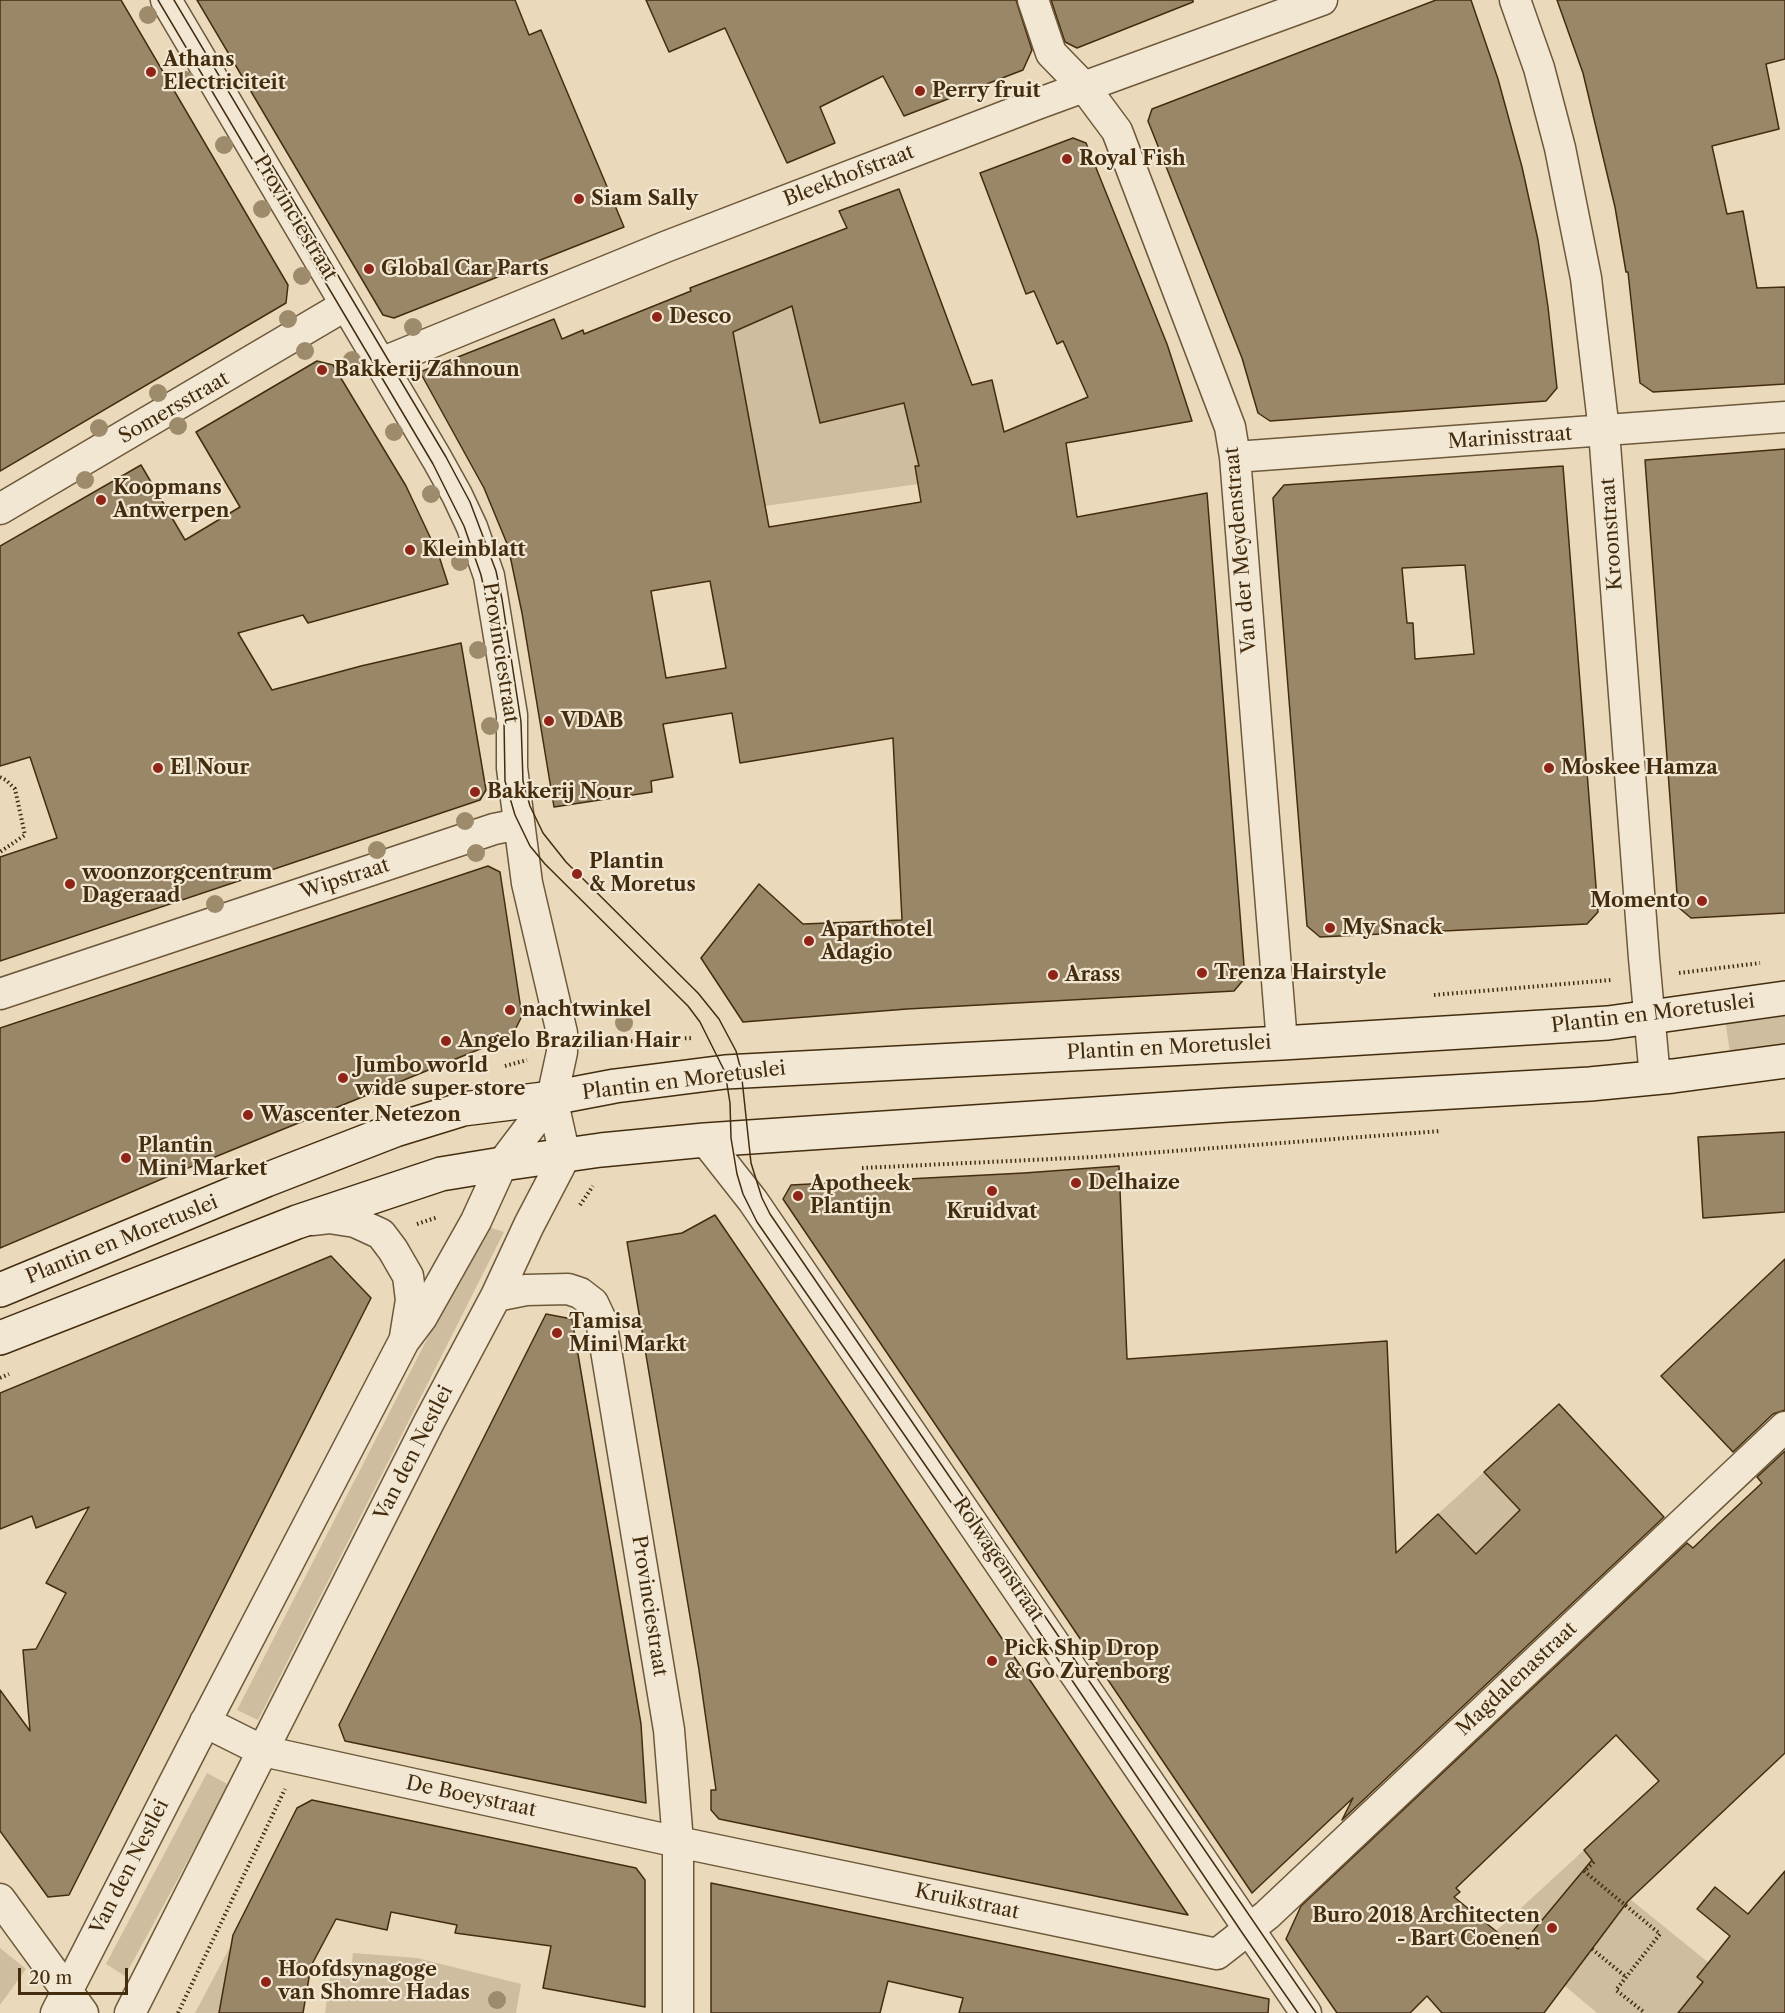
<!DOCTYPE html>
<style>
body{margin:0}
#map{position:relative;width:1785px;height:2013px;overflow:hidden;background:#eadabb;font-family:"Libre Caslon Text",serif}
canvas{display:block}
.scale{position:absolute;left:18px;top:1968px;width:110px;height:27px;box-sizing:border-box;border:3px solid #442d0f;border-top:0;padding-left:8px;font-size:18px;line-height:21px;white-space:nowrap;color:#442d0f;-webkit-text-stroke:4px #f1e7d3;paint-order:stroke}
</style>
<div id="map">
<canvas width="1785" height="2013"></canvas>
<div class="scale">20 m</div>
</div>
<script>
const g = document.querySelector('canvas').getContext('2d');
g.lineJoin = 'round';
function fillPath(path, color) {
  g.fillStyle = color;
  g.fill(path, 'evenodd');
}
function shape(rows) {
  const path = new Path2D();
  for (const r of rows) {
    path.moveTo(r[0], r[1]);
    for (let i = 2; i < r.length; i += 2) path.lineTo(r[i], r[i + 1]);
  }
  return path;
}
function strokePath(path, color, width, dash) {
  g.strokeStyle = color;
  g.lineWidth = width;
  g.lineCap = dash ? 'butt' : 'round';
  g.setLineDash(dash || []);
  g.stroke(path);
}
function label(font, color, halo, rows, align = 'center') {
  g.font = font + ' "Libre Caslon Text",serif';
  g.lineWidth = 4.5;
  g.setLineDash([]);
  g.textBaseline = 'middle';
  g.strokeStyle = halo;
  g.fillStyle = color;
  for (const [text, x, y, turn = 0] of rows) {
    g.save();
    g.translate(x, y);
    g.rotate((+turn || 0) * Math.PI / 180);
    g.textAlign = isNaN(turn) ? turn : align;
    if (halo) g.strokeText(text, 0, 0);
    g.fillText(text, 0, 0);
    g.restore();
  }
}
fillPath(shape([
 [786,281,808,354,804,356,811,385,837,386,844,417,905,403,919,466,915,467,918,484,765,506,733,332],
 [1785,1012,1785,1046,1730,1053,1725,1019],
 [485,1226,504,1232,258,1720,237,1710],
 [1518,1441,1551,1475,1505,1555,1490,1540,1476,1554,1438,1514,1484,1472,1504,1494,1519,1481,1499,1459],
 [207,1773,229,1785,125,1976,106,1964],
 [1584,1850,1630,1899,1709,1963,1698,1978,1734,2009,1693,1995,1678,2013,1597,2013,1565,1986,1619,1912,1578,1877,1518,1949,1496,1931],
 [230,1947,219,2013,195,2013],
 [0,1948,26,1969,0,2005],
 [353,1953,417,1958,521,1984,516,2013,325,2013,330,1978,350,1979]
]), '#cebd9e');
const building = shape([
 [0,0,121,0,288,285,286,303,0,471,0,0],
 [197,0,515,0,529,35,541,30,624,227,394,318,383,315,197,0],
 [646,0,1016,0,1032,50,1023,70,904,116,883,76,820,107,835,143,787,163,725,28,669,52,646,0],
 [1051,0,1193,0,1193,2,1077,48,1065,42,1051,0],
 [1436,0,1471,0,1498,79,1522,167,1538,240,1548,307,1557,388,1546,401,1270,421,1258,413,1242,358,1148,121,1152,109,1436,0],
 [1557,0,1785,0,1785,59,1766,64,1779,129,1712,146,1727,214,1743,211,1757,288,1785,287,1785,384,1653,392,1640,383,1628,272,1626,272,1615,207,1583,73,1557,0],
 [1073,138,1086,143,1167,344,1192,421,1066,443,1077,517,1207,493,1245,978,1234,991,907,1009,743,1022,701,958,759,884,803,924,902,920,893,738,740,763,732,713,663,724,673,777,651,781,652,792,554,807,522,613,508,546,484,488,420,372,554,319,562,339,583,330,584,334,691,291,690,288,847,228,839,211,899,189,972,385,992,380,1004,432,1088,397,1063,341,1057,344,1034,291,1026,294,980,173,1073,138],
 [792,306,820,423,904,403,919,466,915,466,921,502,769,527,733,332,792,306],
 [710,581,726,668,666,678,651,591,710,581],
 [317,361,333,365,406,486,439,556,448,584,308,623,303,615,238,633,272,690,361,666,461,643,486,790,480,800,0,961,0,857,57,838,30,757,0,766,0,546,141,465,185,540,240,507,196,432,317,361],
 [1785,449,1785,913,1691,918,1678,907,1645,460,1785,449],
 [1563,466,1598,912,1587,924,1320,937,1307,926,1273,498,1284,485,1563,466],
 [1465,565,1474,654,1415,659,1413,623,1407,623,1402,568,1465,565],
 [488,866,500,872,522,1016,512,1036,183,1170,0,1248,0,1028,488,866],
 [1785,1132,1785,1212,1703,1218,1698,1137,1785,1132],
 [1119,1166,1127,1359,1387,1341,1396,1553,1438,1514,1476,1554,1520,1510,1484,1472,1559,1404,1664,1517,1342,1820,1353,1798,1252,1893,783,1199,791,1185,1024,1173,1119,1166],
 [715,1215,869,1441,1188,1915,719,1819,711,1810,711,1790,716,1790,699,1670,627,1242,682,1233,715,1215],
 [331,1256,371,1298,69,1895,48,1897,0,1831,0,1690,30,1731,23,1650,36,1649,66,1593,46,1583,89,1507,36,1528,32,1516,0,1529,0,1393,331,1256],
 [1785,1259,1785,1410,1773,1414,1733,1452,1661,1376,1785,1259],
 [546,1314,572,1319,641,1724,646,1803,345,1741,339,1725,546,1314],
 [1785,1451,1785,1753,1628,1901,1544,2013,1442,2013,1427,1996,1410,2013,1337,2013,1286,1939,1301,1906,1687,1543,1693,1548,1718,1524,1762,1483,1757,1477,1785,1451],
 [1616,1735,1659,1781,1584,1850,1592,1860,1518,1949,1454,1897,1460,1892,1456,1888,1616,1735],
 [312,1800,636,1868,645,1880,645,2007,543,1988,551,1946,455,1933,457,1925,391,1912,387,1930,336,1919,311,1966,303,2013,219,2013,233,1935,297,1808,312,1800],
 [1785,1871,1785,2013,1678,2013,1703,1982,1697,1977,1730,1936,1697,1909,1715,1887,1748,1914,1785,1871],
 [711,1883,1269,1999,1268,2013,959,2013,963,1998,888,1981,880,2013,711,2013,711,1883]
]);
fillPath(building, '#9a8768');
strokePath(building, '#442d0f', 1.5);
const minor = shape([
 [1033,0,1051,53,1085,88,1117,131,1230,427,1235,457,1282,1043],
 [1515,0,1539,68,1560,148,1586,278,1604,431,1644,958,1655,1078],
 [381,363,665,247,1037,104,1322,0],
 [1235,457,1785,417],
 [0,509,346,305],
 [0,994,494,829,519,824],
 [705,1140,753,1201,1306,2013],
 [312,1220,329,1218,355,1222,381,1234,393,1250,408,1276,411,1300,405,1337],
 [496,1296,526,1290,568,1289,580,1293,593,1303,601,1320,669,1730,678,1842,678,2013],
 [205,1722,263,1751,678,1842,1217,1954,1267,1915,1785,1427],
 [0,1899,83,2013],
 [56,2013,194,1744,404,1341,422,1317,476,1221,502,1164,552,1098],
 [130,2013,429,1422,496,1296,529,1225,565,1156,552,1098,562,1052,562,1033,527,883,512,768,512,715,489,576,472,527,457,495,437,459,166,0]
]);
const secondary = shape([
 [0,1290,266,1180,395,1130,463,1109,552,1098,615,1086,725,1072,1282,1043,1608,1023,1785,998],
 [0,1338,297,1222,441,1174,502,1164,601,1150,705,1140,1228,1105,1590,1084,1673,1076,1785,1061]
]);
strokePath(minor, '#6e583a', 33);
strokePath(secondary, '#442d0f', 36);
strokePath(shape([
 [0,777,6,780,15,789,25,835,0,852],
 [1679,973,1760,963],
 [1434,995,1611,980],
 [595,1043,692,1038],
 [505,1066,527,1060],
 [862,1168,1094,1157,1441,1131],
 [580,1205,593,1186],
 [417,1224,438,1217],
 [0,1378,9,1374],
 [1594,1862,1584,1871,1660,1934,1616,1990,1645,2013],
 [1592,1949,1626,1977],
 [178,2013,285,1789]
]), '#442d0f', 4, [1.5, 3]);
strokePath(minor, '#f1e7d3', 30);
strokePath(secondary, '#f1e7d3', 33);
strokePath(shape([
 [158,0,433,464,464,526,481,575,491,621,504,720,505,781,515,815,530,846,545,864,688,1006,700,1022,725,1072,730,1103,731,1138,737,1174,743,1194,757,1222,993,1563,1243,1934,1298,2013],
 [174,0,446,457,470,502,496,571,502,599,521,722,523,781,530,806,543,833,566,862,698,993,719,1019,736,1051,741,1070,751,1163,762,1198,770,1214,1316,2013]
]), '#442d0f', 1.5);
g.fillStyle = '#9e8b6c';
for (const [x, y] of [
 [148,15],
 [186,80],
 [224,145],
 [262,209],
 [302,276],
 [288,319],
 [413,327],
 [305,351],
 [352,360],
 [158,393],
 [178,426],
 [99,428],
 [394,432],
 [85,480],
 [431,494],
 [460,562],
 [478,650],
 [490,726],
 [465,821],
 [377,850],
 [476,853],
 [215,904],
 [624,1023],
 [497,2000]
]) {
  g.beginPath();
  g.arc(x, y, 9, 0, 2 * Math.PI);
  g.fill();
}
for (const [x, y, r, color] of [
 [151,72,6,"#8f2418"],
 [920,91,6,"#8f2418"],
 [1067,159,6,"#8f2418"],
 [579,199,6,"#8f2418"],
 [369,269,6,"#8f2418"],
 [657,317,6,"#8f2418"],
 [322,370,6,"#8f2418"],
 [101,500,6,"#8f2418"],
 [410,550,6,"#8f2418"],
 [549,721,6,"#8f2418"],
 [158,768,6,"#8f2418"],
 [1549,768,6,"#8f2418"],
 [475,792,6,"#8f2418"],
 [577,874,6,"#8f2418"],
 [70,884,6,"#8f2418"],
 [1702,901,6,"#8f2418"],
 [1330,928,6,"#8f2418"],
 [809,941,6,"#8f2418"],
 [1202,973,6,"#8f2418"],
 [1053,975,6,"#8f2418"],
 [510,1010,6,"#8f2418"],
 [446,1041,6,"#8f2418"],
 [343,1078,6,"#8f2418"],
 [248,1115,6,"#8f2418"],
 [126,1158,6,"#8f2418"],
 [1076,1183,6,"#8f2418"],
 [992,1191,6,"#8f2418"],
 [798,1196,6,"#8f2418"],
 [557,1333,6,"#8f2418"],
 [992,1661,6,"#8f2418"],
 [1552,1928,6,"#8f2418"],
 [266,1982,6,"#8f2418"]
]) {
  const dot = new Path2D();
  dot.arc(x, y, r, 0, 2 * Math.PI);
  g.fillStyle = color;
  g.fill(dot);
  strokePath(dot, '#f1e7d3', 2);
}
label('bold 20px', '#442d0f', '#f1e7d3', [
 ["Athans",163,60],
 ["Electriciteit",163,83],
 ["Perry fruit",932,91],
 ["Royal Fish",1079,159],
 ["Siam Sally",591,199],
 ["Global Car Parts",381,269],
 ["Desco",669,317],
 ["Bakkerij Zahnoun",334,370],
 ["Koopmans",113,488],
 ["Antwerpen",113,511],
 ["Kleinblatt",422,550],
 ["VDAB",561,721],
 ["El Nour",170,768],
 ["Moskee Hamza",1561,768],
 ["Bakkerij Nour",487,792],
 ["Plantin",589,862],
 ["& Moretus",589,885],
 ["woonzorgcentrum",82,873],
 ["Dageraad",82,896],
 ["Momento",1690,901,"right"],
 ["My Snack",1342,928],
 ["Aparthotel",821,930],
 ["Adagio",821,953],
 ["Trenza Hairstyle",1214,973],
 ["Arass",1065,975],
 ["nachtwinkel",522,1010],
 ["Angelo Brazilian Hair",458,1041],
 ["Jumbo world",355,1066],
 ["wide super store",355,1089],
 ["Wascenter Netezon",260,1115],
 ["Plantin",138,1146],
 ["Mini Market",138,1169],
 ["Delhaize",1088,1183],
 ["Apotheek",810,1184],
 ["Plantijn",810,1207],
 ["Kruidvat",992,1212,"center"],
 ["Tamisa",569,1322],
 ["Mini Markt",569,1345],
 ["Pick Ship Drop",1004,1649],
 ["& Go Zurenborg",1004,1672],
 ["Buro 2018 Architecten",1540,1916,"right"],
 ["- Bart Coenen",1540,1939,"right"],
 ["Hoofdsynagoge",278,1970],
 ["van Shomre Hadas",278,1993]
], 'left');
label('20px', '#442d0f', '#f1e7d3', [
 ["Bleekhofstraat",849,176,-21],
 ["Provinciestraat",295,218,59],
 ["Somersstraat",174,408,-30],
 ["Marinisstraat",1510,438,-4],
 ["Kroonstraat",1612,534,-94],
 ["Van der Meydenstraat",1241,550,-95],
 ["Provinciestraat",500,653,81],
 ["Wipstraat",345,879,-18],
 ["Plantin en Moretuslei",1653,1014,-7],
 ["Plantin en Moretuslei",1169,1048,-3],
 ["Plantin en Moretuslei",684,1081,-7],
 ["Plantin en Moretuslei",122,1240,-22],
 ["Van den Nestlei",414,1453,-63],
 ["Rolwagenstraat",998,1560,56],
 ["Provinciestraat",649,1606,81],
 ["Magdalenastraat",1517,1679,-43],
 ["De Boeystraat",471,1797,12],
 ["Van den Nestlei",130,1867,-63],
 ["Kruikstraat",967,1902,12]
]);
</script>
